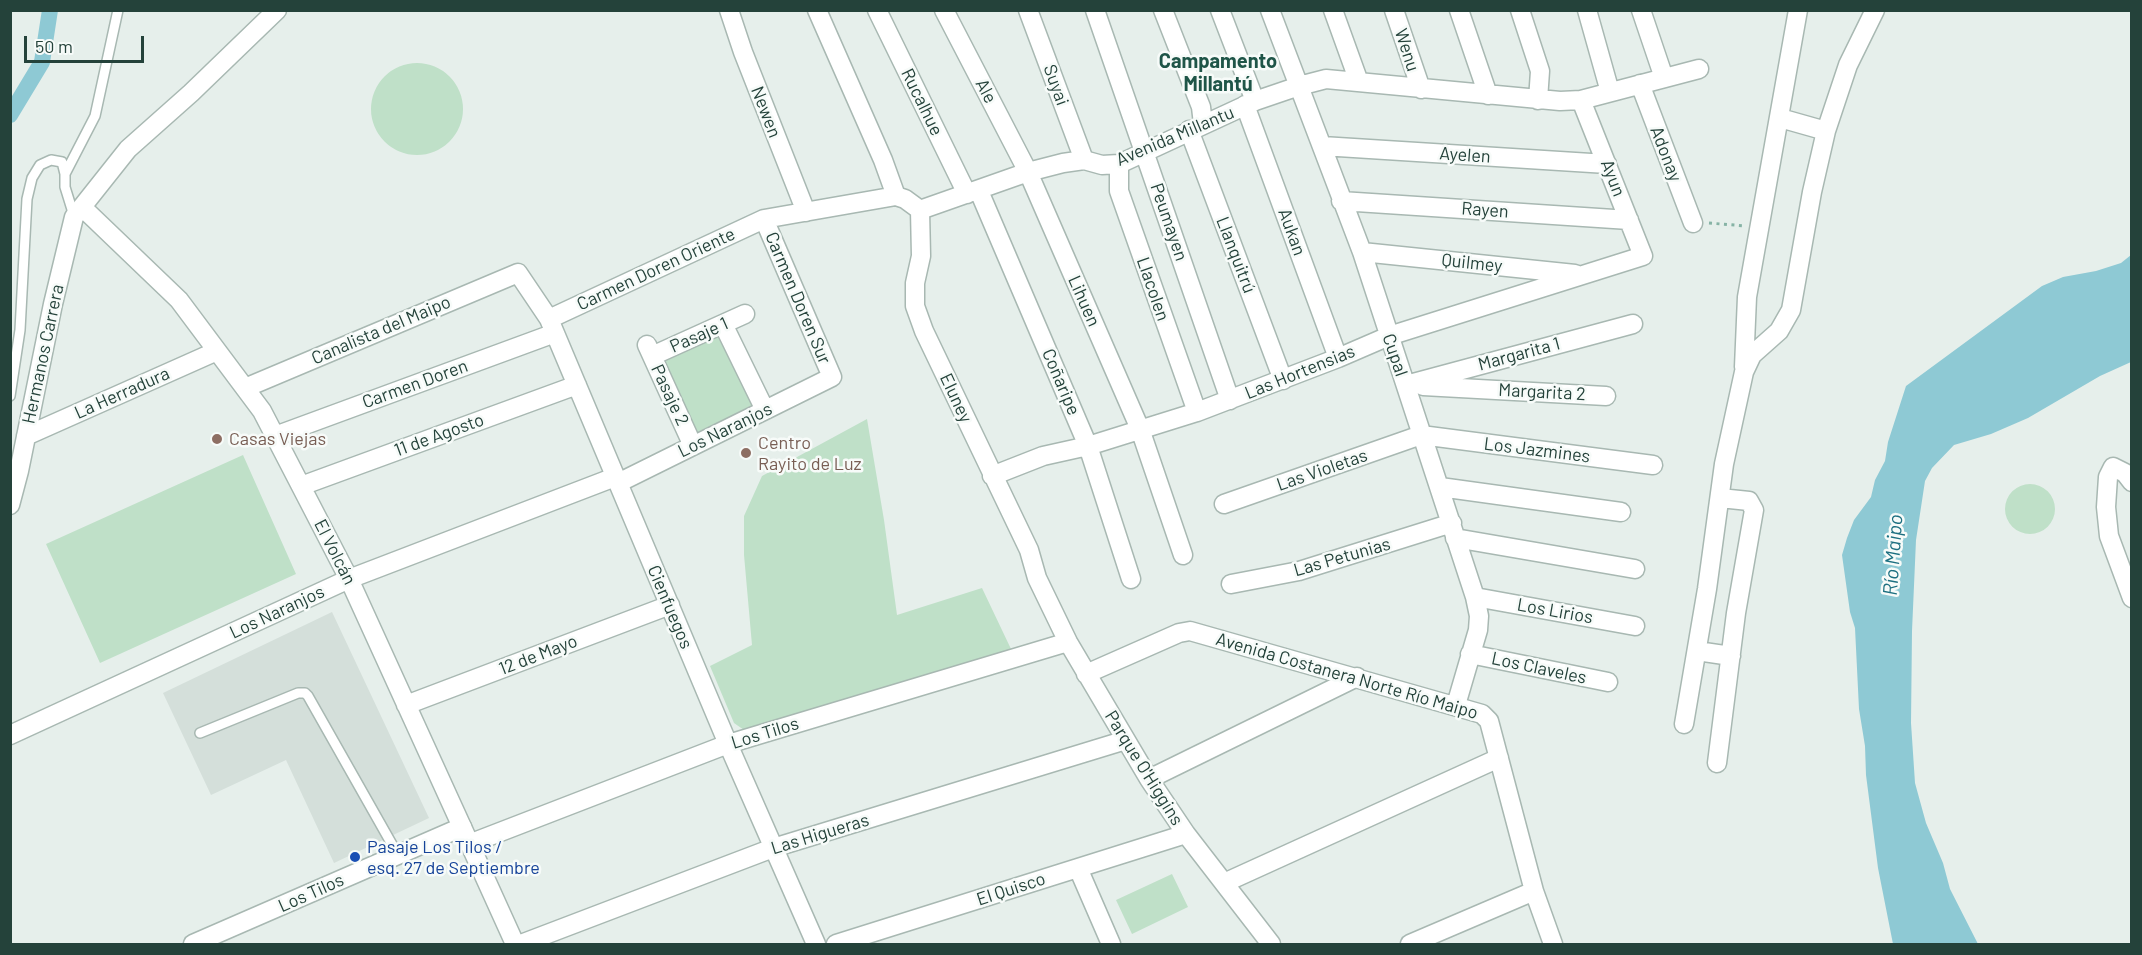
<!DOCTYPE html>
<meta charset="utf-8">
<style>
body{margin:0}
#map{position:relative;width:2142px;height:955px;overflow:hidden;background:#e6efeb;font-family:Barlow,sans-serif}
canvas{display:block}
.frame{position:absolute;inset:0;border:12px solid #24423a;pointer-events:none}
.scale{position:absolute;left:24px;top:36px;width:120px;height:27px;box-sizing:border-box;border:3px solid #24423a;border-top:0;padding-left:8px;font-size:18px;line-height:21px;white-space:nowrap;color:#24423a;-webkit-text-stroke:4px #f7fbf9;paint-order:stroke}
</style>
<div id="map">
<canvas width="2142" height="955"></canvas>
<div class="frame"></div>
<div class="scale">50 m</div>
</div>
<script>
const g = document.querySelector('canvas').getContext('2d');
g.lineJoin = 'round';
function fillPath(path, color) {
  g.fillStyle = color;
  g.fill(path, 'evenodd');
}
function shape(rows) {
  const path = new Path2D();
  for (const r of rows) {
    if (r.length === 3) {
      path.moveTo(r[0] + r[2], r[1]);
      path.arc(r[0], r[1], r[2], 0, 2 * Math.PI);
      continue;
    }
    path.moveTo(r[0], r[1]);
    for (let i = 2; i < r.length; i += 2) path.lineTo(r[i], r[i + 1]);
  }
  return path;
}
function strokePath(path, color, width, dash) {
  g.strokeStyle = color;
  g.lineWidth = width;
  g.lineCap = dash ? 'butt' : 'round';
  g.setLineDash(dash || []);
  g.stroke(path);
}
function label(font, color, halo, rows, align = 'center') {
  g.font = font + ' Barlow,sans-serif';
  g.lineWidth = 5;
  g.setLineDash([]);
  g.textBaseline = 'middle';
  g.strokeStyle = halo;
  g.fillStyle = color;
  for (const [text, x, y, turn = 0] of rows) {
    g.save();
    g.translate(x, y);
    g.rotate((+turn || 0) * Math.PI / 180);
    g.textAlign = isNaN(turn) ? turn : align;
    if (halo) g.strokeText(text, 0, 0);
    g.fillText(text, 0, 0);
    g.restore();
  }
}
fillPath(shape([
 [332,612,429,818,334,863,286,760,211,795,163,693]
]), '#d4dfda');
fillPath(shape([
 [417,109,46],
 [720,334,754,404,697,434,663,361],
 [867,419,884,520,897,615,982,588,1011,649,744,730,734,723,710,666,752,645,744,555,744,516,762,476],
 [243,455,296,574,100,663,46,544],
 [2030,509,25],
 [1172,874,1188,907,1132,934,1116,900]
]), '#bfe0c8');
fillPath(shape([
 [2131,255,2131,362,2100,376,2028,418,1991,434,1954,445,1932,468,1925,481,1916,540,1912,631,1911,723,1915,783,1926,823,1943,863,1950,889,1978,944,1893,944,1878,868,1866,775,1865,746,1859,709,1855,628,1850,612,1842,555,1847,538,1854,520,1871,497,1875,480,1885,461,1888,442,1906,386,2042,286,2063,277,2096,271,2121,263]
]), '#8ec9d4');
strokePath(shape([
 [10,115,42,62,50,10]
]), '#8ec9d4', 16);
const service = shape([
 [74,216,65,187,65,174,95,116,118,10],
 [10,396,20,330,27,199,32,178,40,165,51,160,62,162,65,174],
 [200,733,298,693,305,693,308,696,398,855]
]);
const minor = shape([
 [729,10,743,52,806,212],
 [817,10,883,160,896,196],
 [877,10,967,194],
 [944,10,1028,172,1140,429,1183,555],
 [1028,10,1084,160],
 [1095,10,1230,400],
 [1163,10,1201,107,1203,124],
 [1220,10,1255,101],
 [1270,10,1362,252,1475,597,1479,616,1478,630,1456,705],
 [1333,10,1359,82],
 [1394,10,1421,89],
 [1459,10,1488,95],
 [1520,10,1540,71,1538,100],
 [1587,10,1610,92],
 [1641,10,1664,78],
 [1640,84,1693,223],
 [1245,105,1338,358],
 [1780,118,1826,131],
 [1189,130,1283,380],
 [1322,146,1607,164],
 [1119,164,1119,191,1197,412],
 [979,191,1088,446,1131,579],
 [1341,201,1629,220],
 [82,207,179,300,262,411,349,579,462,827],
 [920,210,921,256,915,283,915,306,924,331,1029,550,1037,578,1068,642,1149,779,1186,834,1271,944],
 [1362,252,1575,274],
 [549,319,764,219,896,196,905,199,920,210,1028,172,1063,163,1084,160,1102,165,1119,164,1255,101,1299,86,1326,79,1560,101,1581,100,1699,69],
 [723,324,765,410],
 [647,345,693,446],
 [652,356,745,314],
 [1744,367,1747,297,1798,10],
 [1406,385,1633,324],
 [1423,386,1606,396],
 [245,388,518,273,549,319,728,744,816,944],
 [26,436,217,351],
 [275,436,555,333],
 [992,476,1043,456,1088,446,1197,412,1338,358,1389,336,1643,256,1581,100],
 [2132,482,2125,473,2113,467,2108,477,2106,507,2109,536,2132,598],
 [618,483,832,377,764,219],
 [301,486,577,385],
 [1440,487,1621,512],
 [1224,504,1421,435,1653,465],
 [10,505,19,471,53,304,74,217,128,149,191,93,277,10],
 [1455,538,1635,569],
 [1231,584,1299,571,1452,523],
 [1475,597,1635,626],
 [1697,651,1731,656],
 [1470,654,1608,682],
 [1086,674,1179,633,1190,631,1482,714,1489,721,1534,891,1553,944],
 [406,705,670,605],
 [1684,724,1707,589,1724,464,1744,372,1752,355,1779,331,1791,310,1812,192,1826,131,1848,65,1875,10],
 [10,735,349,579,615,477],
 [1717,763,1736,613,1754,510,1749,501,1720,498],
 [1149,779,1357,677],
 [469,844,728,744,1068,642],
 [1078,868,1111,944],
 [1224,883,1499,758],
 [521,944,773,848,1126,740],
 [836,944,1186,834],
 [1410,944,1534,891]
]);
const tertiary = shape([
 [193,944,462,827,515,944]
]);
strokePath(service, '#a8b8b2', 12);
strokePath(minor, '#a8b8b2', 21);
strokePath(tertiary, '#a8b8b2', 21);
strokePath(shape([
 [1709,223,1745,226]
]), '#86b3a5', 3, [3, 4.5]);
strokePath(service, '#fff', 9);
strokePath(minor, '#fff', 18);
strokePath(tertiary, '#fff', 18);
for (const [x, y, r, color] of [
 [217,439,6,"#8d6e63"],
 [746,453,6,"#8d6e63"],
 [355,857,6,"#1a4fb4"]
]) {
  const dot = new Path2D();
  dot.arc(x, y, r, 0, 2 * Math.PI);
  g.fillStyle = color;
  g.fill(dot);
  strokePath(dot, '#f7fbf9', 2);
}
label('18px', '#24423a', '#f7fbf9', [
 ["Wenu",1407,50,72],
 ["Suyai",1056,85,70],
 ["Ale",986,91,62],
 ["Rucalhue",922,102,64],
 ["Newen",766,112,69],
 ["Avenida Millantu",1175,136,-23],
 ["Adonay",1666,154,69],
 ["Ayelen",1465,155,4],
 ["Ayun",1613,178,69],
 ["Rayen",1485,210,4],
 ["Peumayen",1169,222,71],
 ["Aukan",1292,232,70],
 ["Llanquitrú",1236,255,69],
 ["Quilmey",1472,263,6],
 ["Carmen Doren Oriente",656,269,-25],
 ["Llacolen",1153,289,71],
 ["Carmen Doren Sur",798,298,67],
 ["Lihuen",1084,301,66],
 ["Canalista del Maipo",381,330,-23],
 ["Pasaje 1",699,335,-24],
 ["Hermanos Carrera",43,354,-78],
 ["Margarita 1",1519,354,-15],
 ["Cupal",1395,355,71],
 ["Las Hortensias",1300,372,-22],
 ["Coñaripe",1061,382,67],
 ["Carmen Doren",415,384,-20],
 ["Margarita 2",1542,392,3],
 ["La Herradura",122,393,-24],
 ["Pasaje 2",670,395,65],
 ["Eluney",956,398,65],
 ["Los Naranjos",725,430,-26],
 ["11 de Agosto",439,435,-20],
 ["Los Jazmines",1537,450,7],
 ["Las Violetas",1322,470,-19],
 ["El Volcán",335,552,63],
 ["Las Petunias",1342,557,-16],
 ["Cienfuegos",670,607,67],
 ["Los Lirios",1555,611,10],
 ["Los Naranjos",277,612,-25],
 ["12 de Mayo",538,655,-21],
 ["Los Claveles",1539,668,12],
 ["Avenida Costanera Norte Río Maipo",1347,676,16],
 ["Los Tilos",765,733,-17],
 ["Parque O'Higgins",1144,768,58],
 ["Las Higueras",820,834,-17],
 ["El Quisco",1011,889,-18],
 ["Los Tilos",311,893,-24]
]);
label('18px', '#785e54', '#f7fbf9', [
 ["Casas Viejas",229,439],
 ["Centro",758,443],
 ["Rayito de Luz",758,464]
], 'left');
label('18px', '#164399', '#f7fbf9', [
 ["Pasaje Los Tilos /",367,847],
 ["esq. 27 de Septiembre",367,868]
], 'left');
label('bold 20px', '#1f5548', '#f7fbf9', [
 ["Campamento",1218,61],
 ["Millantú",1218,84]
]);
label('italic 20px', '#1c6f80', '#f7fbf9', [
 ["Río Maipo",1893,555,-86]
]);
</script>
